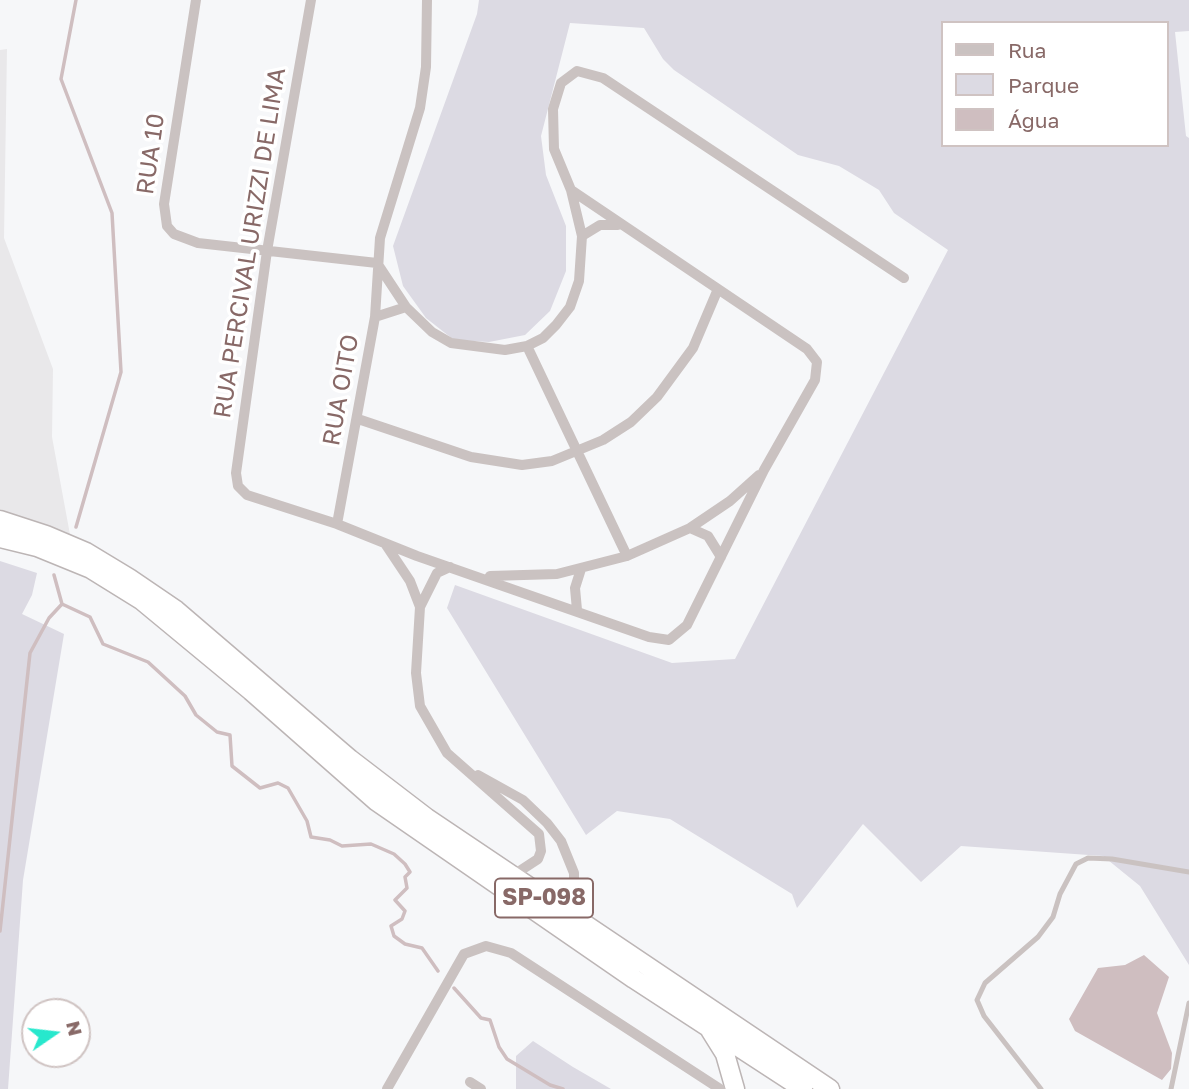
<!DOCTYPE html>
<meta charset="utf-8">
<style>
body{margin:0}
#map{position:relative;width:1189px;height:1089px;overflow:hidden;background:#f6f7f9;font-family:"Golos Text",sans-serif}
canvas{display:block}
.legend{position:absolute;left:941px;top:21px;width:228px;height:126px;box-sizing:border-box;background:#fff;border:2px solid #cfc3c2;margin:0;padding:9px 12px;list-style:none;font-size:21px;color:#886967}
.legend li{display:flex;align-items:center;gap:14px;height:35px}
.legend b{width:35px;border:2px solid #cfc3c2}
.north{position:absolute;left:21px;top:998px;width:70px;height:70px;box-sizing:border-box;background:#fff;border:2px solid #cfc3c2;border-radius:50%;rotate:76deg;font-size:19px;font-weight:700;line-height:28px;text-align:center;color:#886967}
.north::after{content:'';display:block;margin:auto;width:24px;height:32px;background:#27e8cd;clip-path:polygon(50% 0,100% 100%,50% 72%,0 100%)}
</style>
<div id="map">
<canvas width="1189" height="1089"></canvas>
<ul class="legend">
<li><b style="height:9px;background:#cac2c1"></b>Rua</li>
<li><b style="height:19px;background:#dcdae3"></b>Parque</li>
<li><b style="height:19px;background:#cfbec0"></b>Água</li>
</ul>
<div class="north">N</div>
</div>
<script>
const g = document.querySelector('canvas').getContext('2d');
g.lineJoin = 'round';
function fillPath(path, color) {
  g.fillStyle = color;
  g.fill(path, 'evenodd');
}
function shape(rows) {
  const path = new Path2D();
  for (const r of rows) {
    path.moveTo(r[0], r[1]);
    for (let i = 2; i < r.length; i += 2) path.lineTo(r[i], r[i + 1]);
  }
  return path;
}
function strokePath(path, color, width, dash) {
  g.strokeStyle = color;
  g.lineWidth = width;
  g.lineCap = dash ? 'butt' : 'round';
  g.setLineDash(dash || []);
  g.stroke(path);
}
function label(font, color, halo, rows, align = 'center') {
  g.font = font + ' "Golos Text",sans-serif';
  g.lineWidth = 7;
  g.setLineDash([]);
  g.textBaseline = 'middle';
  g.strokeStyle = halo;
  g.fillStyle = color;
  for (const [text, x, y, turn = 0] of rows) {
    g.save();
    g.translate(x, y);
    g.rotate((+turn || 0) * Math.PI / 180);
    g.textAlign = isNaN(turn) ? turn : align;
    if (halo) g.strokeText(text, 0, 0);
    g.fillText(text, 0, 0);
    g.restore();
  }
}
fillPath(shape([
 [7,49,4,238,53,369,52,437,71,540,0,509,0,50]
]), '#e9e8ea');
fillPath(shape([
 [479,0,1189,0,1189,31,1175,32,1186,136,1189,138,1189,965,1140,886,1103,856,961,846,921,882,863,824,797,908,792,894,670,819,617,811,586,835,447,608,455,585,672,663,735,659,948,250,894,213,879,190,839,166,798,155,674,70,663,59,644,28,570,23,541,136,546,175,566,226,566,271,550,311,525,335,489,342,454,340,426,318,403,286,393,246,477,14],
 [942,23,1166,23,1166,145,942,145],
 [0,561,37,573,32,595,22,614,64,634,23,880,8,1089,0,1089],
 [533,1041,573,1067,611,1089,516,1089,516,1056]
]), '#dcdae3');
fillPath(shape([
 [1144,955,1169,977,1157,1013,1172,1053,1171,1069,1162,1080,1075,1031,1069,1019,1098,968,1125,965]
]), '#cfbec0');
strokePath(shape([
 [76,527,121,372,112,213,61,79,76,0],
 [62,604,90,617,103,644,148,662,185,696,196,715,217,732,230,735,232,766,260,788,278,783,288,788,307,821,311,837,330,840,342,846,371,844,394,854,405,864,410,872,405,877,407,888,395,900,405,911,402,919,391,926,394,936,405,944,422,948,438,971],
 [0,931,30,653,49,618,62,604,54,575],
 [454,988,481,1018,490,1020,499,1047,507,1059,550,1085,563,1089]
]), '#cfbec0', 3.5);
const trunk = shape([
 [0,520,46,535,86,552,129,578,176,610,350,759,427,818,830,1089],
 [0,538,37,547,91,569,141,600,251,691,376,801,634,979,803,1089],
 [710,1030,725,1054,735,1089]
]);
strokePath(trunk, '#bcb5b5', 21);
strokePath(shape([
 [1041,1089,984,1016,977,1000,985,983,1038,937,1053,917,1060,894,1076,864,1088,858,1112,859,1189,872],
 [1171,1089,1189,1003]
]), '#cac2c1', 5);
strokePath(shape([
 [196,0,164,204,167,226,174,234,198,243,377,263],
 [311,0,267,251,236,473,238,486,247,495,337,524,417,556,649,637,669,640,687,625,764,470,815,380,817,362,807,349,571,190],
 [582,236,600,225,618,225],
 [377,263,406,307,432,332,451,343,505,350,527,346,543,338,556,325,570,307,579,281,582,236,571,190,554,149,553,109,561,83,577,71,603,78,904,278],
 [375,317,406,307],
 [527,346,627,556],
 [358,419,471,457,522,465,552,461,603,440,631,422,657,397,693,348,718,289],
 [337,524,375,317,380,238,420,108,426,67,427,0],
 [690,528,708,536,721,557],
 [386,545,410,581,420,607],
 [450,567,437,573,420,607,416,673,420,706,447,753,539,834,541,851,538,859,512,876],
 [490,576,557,574,627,556,690,528,730,501,759,475],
 [577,610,575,588,581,569],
 [478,775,523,800,547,823,561,841,574,873,574,886,567,913],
 [470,1082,481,1089],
 [387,1089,464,954,486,946,511,953,720,1089]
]), '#cac2c1', 10);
strokePath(trunk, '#fff', 18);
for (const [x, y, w] of [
 [544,898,98]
]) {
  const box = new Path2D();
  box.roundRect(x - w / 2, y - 19.5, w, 39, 5);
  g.fillStyle = '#fff';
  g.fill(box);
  strokePath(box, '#886967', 2);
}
label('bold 23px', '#886967', null, [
 ["SP-098",544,898]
]);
label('24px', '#886967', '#fff', [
 ["RUA 10",151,154,-82],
 ["RUA PERCIVAL URIZZI DE LIMA",250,243,-81],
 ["RUA OITO",341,390,-80]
]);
</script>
